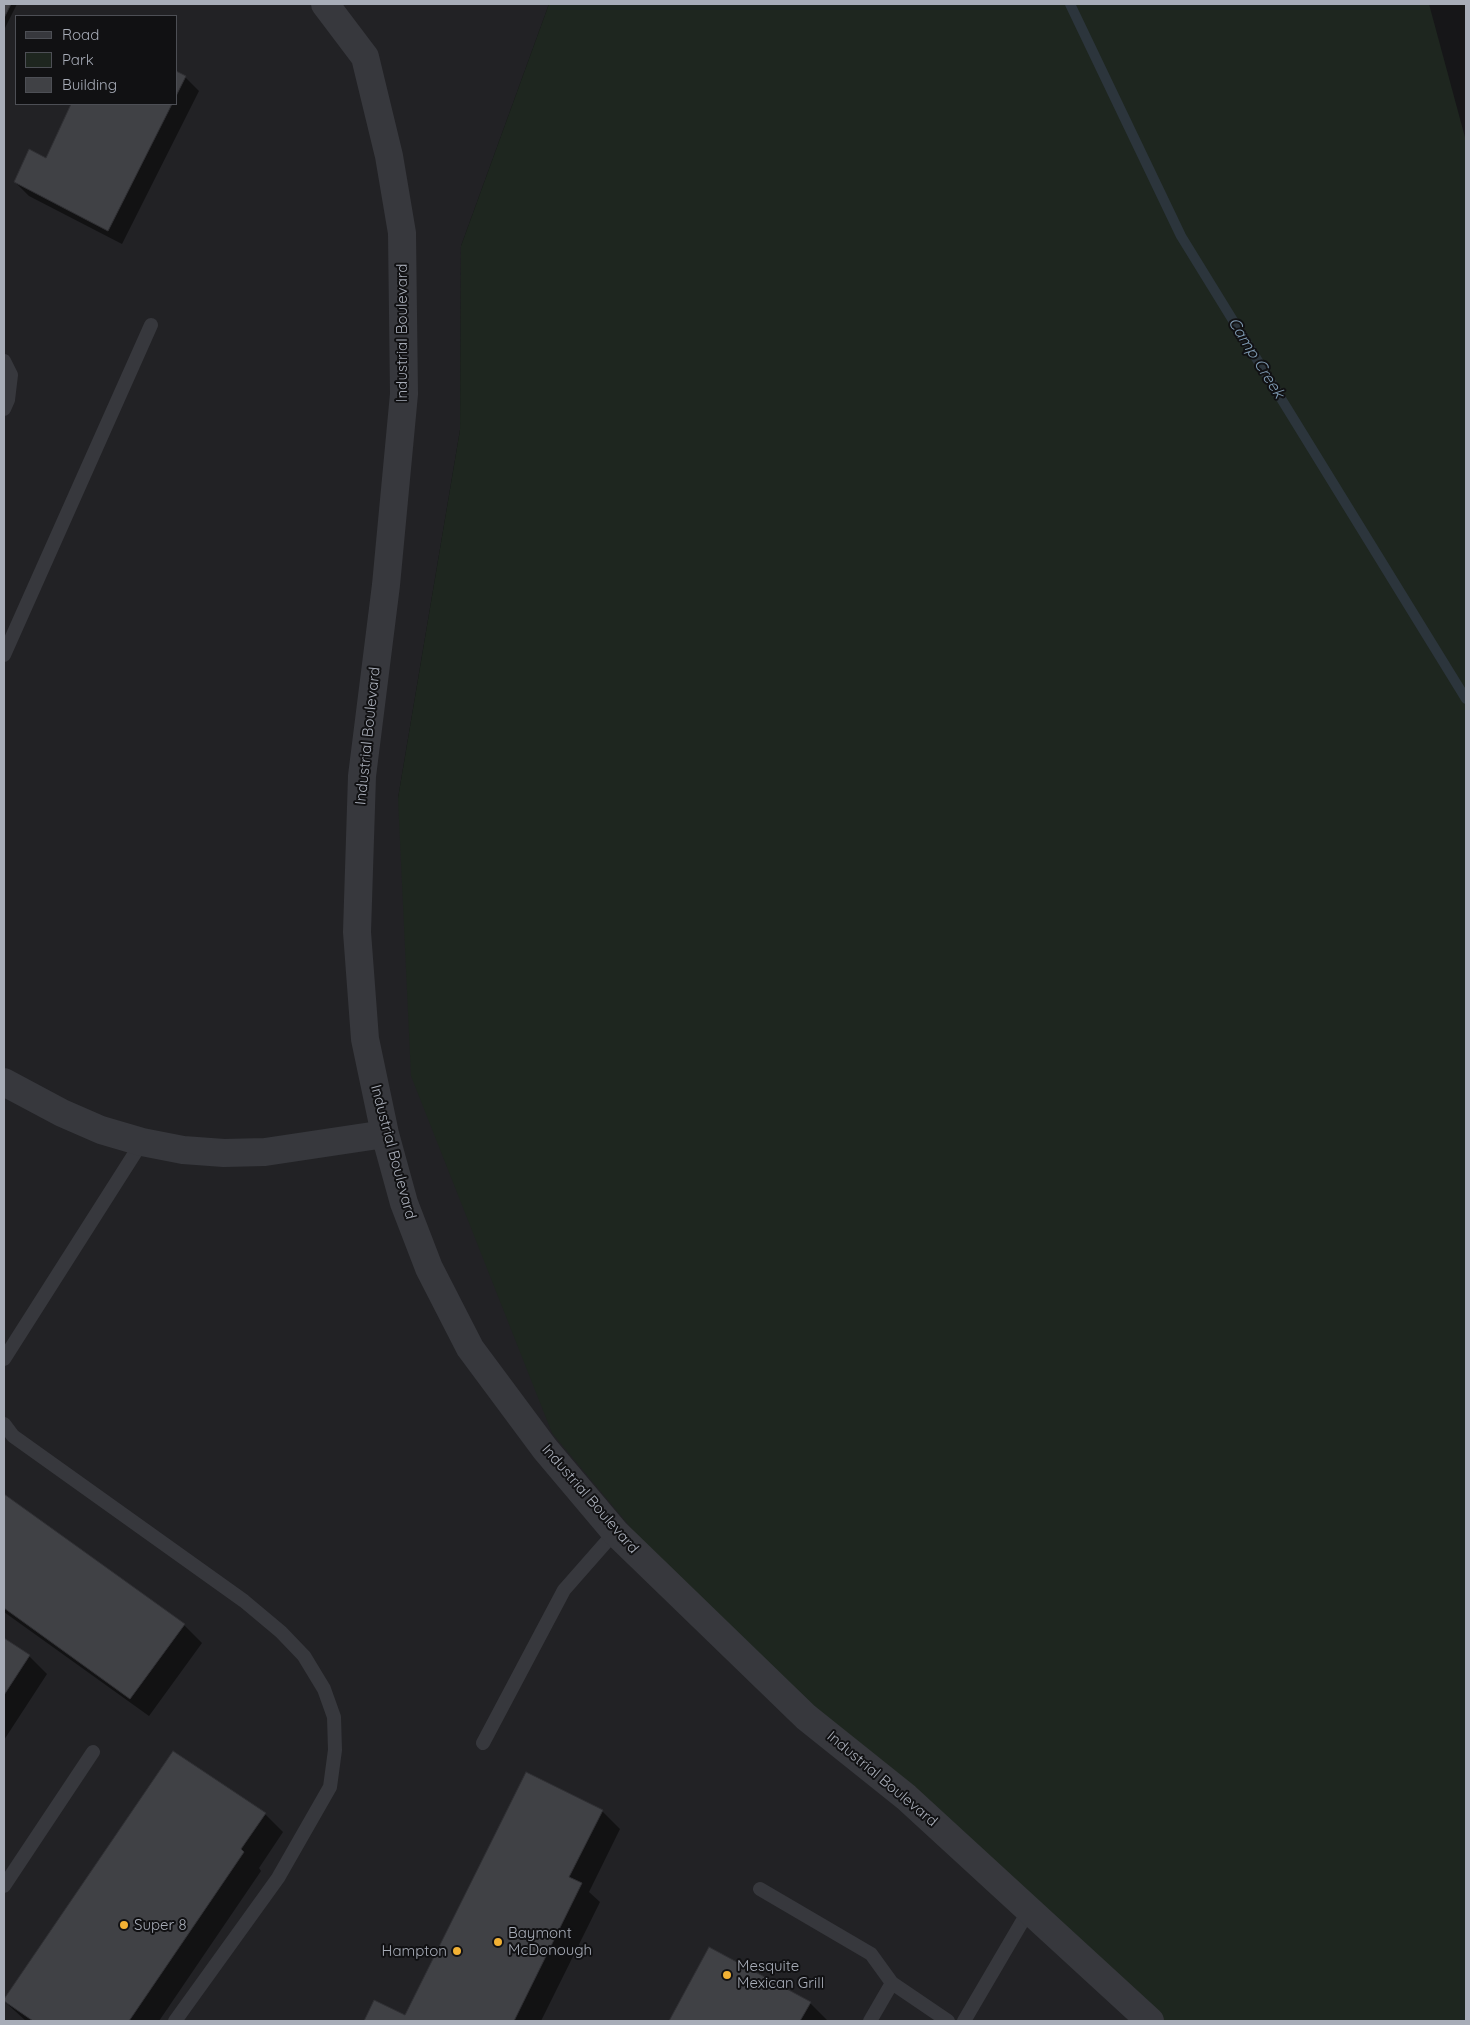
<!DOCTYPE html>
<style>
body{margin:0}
#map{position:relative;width:1470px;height:2025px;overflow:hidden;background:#161618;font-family:Quicksand,sans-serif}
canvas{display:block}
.frame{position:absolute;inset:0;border:5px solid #a8adb8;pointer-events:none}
.legend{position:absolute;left:15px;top:15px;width:162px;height:90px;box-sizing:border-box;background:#111113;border:1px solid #4d4f55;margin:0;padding:6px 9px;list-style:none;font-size:15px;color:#a8adb8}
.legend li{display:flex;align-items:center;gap:10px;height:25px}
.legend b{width:25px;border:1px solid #4d4f55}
</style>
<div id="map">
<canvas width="1470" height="2025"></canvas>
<div class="frame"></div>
<ul class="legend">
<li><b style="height:6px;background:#37383d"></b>Road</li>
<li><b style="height:14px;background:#1e261f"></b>Park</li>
<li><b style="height:14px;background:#404145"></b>Building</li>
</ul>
</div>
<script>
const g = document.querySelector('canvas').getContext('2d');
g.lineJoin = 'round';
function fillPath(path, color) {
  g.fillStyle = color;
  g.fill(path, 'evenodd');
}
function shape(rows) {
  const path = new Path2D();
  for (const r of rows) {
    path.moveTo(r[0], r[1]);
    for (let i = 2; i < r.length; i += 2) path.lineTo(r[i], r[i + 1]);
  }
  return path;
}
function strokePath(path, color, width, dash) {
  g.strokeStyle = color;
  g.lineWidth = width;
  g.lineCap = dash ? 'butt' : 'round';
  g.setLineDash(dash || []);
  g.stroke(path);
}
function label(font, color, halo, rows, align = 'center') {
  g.font = font + ' Quicksand,sans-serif';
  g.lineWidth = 4;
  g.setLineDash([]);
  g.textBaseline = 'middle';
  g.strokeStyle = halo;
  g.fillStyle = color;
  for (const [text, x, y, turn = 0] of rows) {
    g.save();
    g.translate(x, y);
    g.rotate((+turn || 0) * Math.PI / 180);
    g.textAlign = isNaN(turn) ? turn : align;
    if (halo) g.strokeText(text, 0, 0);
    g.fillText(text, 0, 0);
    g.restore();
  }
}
fillPath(shape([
 [4,4,549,4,461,246,460,430,398,798,1159,2021,4,2021],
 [16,16,176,16,176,104,16,104]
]), '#222225');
fillPath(shape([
 [549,4,1429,4,1466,141,1466,2021,1159,2021,757,1679,552,1433,411,1076,398,798,460,430,461,246]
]), '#1e261f');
fillPath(shape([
 [4,4,17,4,4,30],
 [176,72,185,77,199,91,122,244,29,196,15,182,47,160,73,104,176,104],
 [4,1495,184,1625,202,1643,149,1716,4,1612],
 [4,1640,29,1656,47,1674,4,1740],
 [602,1811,620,1829,589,1892,600,1902,541,2021,365,2021,375,2002,406,2017],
 [265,1814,283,1832,259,1868,261,1871,159,2021,26,2021,4,2001],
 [710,1949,810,2003,828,2021,670,2021]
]), '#0007');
strokePath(shape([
 [1070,4,1181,236,1466,699]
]), '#2c353c', 10);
const building = shape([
 [4,4,11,4,4,18,4,4],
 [176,71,186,76,176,96,176,71],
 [71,104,172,104,108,231,14,182,29,149,46,158,71,104],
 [4,1494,185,1624,130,1699,4,1608,4,1494],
 [4,1638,30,1655,4,1695,4,1638],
 [173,1751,266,1813,241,1849,244,1852,129,2021,33,2021,4,2001,4,1999,173,1751],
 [526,1772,603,1810,569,1877,582,1883,514,2021,364,2021,374,2000,405,2015,526,1772],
 [709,1947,811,2002,800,2021,669,2021,709,1947]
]);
fillPath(building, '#404145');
strokePath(building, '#303034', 1);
strokePath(shape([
 [4,361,11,375,8,400,4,409],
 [4,655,151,325],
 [4,1359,142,1142],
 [4,1424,13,1436,244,1601,281,1632,304,1656,324,1689,334,1717,335,1750,330,1787,278,1878,175,2021],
 [483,1743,564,1590,615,1532],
 [4,1886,93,1752],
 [760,1889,871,1954,892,1983,870,2021],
 [892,1983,948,2021],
 [964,2021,1029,1910]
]), '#37383d', 14);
strokePath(shape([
 [325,4,365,57,389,156,402,233,404,394,386,585,362,776,357,932,365,1039,385,1134,404,1203,429,1268,470,1348,545,1449,615,1532,806,1717,906,1797,1150,2021],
 [4,1082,62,1113,101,1130,142,1142,183,1150,224,1153,265,1152,385,1134]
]), '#37383d', 28);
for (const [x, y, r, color] of [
 [124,1925,5,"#f2b134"],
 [498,1942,5,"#f2b134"],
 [457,1951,5,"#f2b134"],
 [727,1975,5,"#f2b134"]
]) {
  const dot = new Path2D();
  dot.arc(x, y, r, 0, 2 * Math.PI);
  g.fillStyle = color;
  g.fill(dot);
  strokePath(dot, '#111113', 2);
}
label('15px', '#a8adb8', '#111113', [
 ["Industrial Boulevard",402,333,-90],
 ["Industrial Boulevard",368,736,-84],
 ["Industrial Boulevard",393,1152,75],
 ["Industrial Boulevard",590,1499,49],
 ["Industrial Boulevard",882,1779,40]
]);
label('15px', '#a8adb8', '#111113', [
 ["Super 8",134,1925],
 ["Baymont",508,1933],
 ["McDonough",508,1950],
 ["Hampton",447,1951,"right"],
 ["Mesquite",737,1966],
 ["Mexican Grill",737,1983]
], 'left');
label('italic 16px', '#7f9bb3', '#111113', [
 ["Camp Creek",1256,358,58]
]);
</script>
